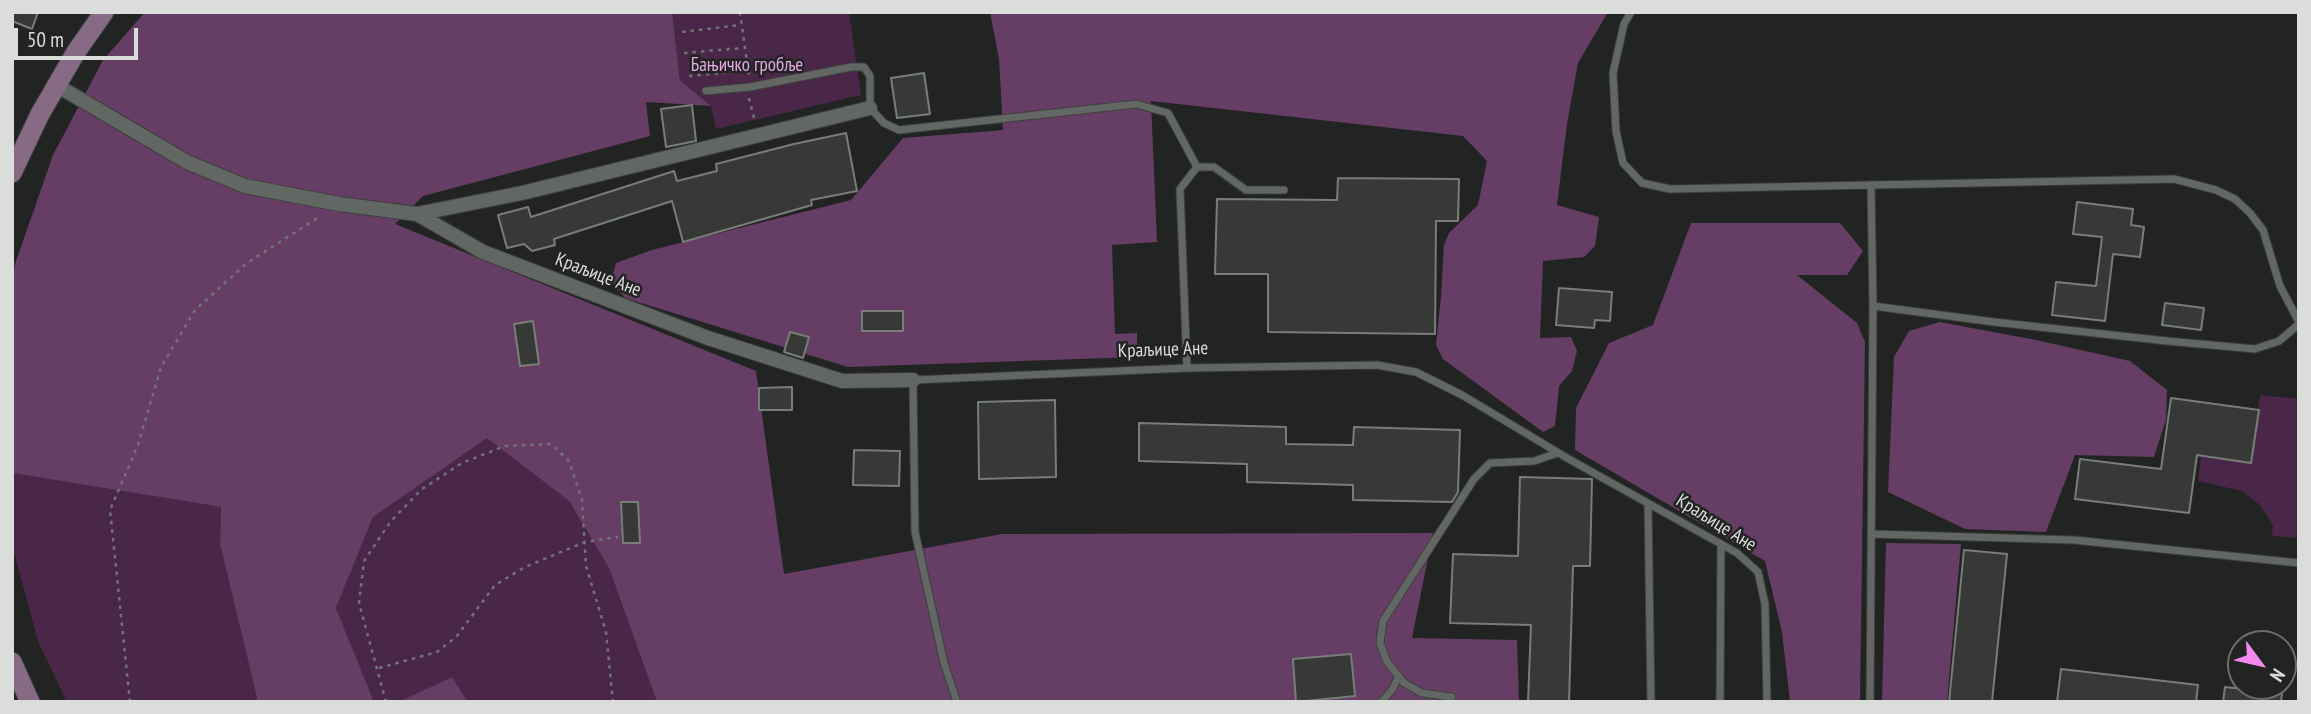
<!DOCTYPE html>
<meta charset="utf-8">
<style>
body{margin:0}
#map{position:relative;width:2311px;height:714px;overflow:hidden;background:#212422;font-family:"PT Sans Narrow",sans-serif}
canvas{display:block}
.frame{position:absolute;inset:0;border:14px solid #dbdddb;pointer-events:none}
.north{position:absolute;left:2227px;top:630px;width:70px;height:70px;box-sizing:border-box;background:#212422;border:2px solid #6b6e6c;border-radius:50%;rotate:123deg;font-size:19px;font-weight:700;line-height:28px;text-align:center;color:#dbdddb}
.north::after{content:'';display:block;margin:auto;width:24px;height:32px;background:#f489f0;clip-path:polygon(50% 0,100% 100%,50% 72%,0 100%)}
.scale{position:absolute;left:14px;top:28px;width:124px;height:32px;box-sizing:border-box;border:4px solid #dbdddb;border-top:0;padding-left:9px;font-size:21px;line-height:24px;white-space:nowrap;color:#dbdddb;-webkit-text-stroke:5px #212422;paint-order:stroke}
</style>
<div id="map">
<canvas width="2311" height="714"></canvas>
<div class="frame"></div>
<div class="north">N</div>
<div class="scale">50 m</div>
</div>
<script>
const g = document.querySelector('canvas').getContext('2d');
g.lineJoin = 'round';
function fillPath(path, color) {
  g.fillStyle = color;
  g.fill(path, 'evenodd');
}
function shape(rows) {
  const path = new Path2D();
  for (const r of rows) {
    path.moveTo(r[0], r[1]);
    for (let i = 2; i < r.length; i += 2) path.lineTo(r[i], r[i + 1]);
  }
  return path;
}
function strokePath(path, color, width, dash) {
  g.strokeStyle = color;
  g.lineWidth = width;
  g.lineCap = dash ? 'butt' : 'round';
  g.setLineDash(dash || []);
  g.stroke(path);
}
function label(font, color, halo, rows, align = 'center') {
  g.font = font + ' "PT Sans Narrow",sans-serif';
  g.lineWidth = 5;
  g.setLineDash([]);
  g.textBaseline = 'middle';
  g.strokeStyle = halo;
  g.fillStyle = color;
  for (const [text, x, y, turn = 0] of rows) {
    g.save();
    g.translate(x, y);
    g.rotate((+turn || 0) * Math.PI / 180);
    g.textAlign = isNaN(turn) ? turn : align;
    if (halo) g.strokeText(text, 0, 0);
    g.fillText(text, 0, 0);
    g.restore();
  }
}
fillPath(shape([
 [672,12,849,12,861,95,716,129,711,106,680,80],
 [2260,395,2299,399,2299,538,2272,536,2273,525,2260,505,2242,491,2198,481,2201,455,2251,462],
 [487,437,569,501,609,568,657,702,468,702,452,677,398,702,374,702,336,608,373,517],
 [12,473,221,507,220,544,258,702,67,702,39,644,12,546]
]), '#4a2748');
fillPath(shape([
 [145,12,672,12,680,80,711,106,646,102,650,136,423,196,395,224,756,371,784,574,1002,534,1433,533,1412,638,1517,640,1519,702,657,702,609,568,569,501,487,438,373,517,336,608,374,702,258,702,220,544,221,507,12,473,12,280,15,264,53,155,103,60],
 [990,12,1608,12,1578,63,1567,124,1557,205,1599,217,1595,246,1584,257,1543,261,1540,338,1571,337,1577,351,1572,371,1559,386,1555,426,1543,432,1443,359,1436,345,1441,296,1444,245,1449,233,1478,205,1487,161,1463,136,1151,101,1157,242,1112,245,1115,334,1137,333,1137,357,848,367,625,298,611,281,616,263,652,250,851,200,903,138,1003,130,999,59],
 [1691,223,1840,223,1863,251,1847,275,1797,275,1857,323,1865,342,1860,702,1790,702,1782,632,1765,561,1575,450,1576,408,1609,343,1653,325],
 [1940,322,2036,340,2130,361,2167,390,2166,420,2154,457,2075,455,2046,532,1965,529,1888,492,1894,357,1909,331],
 [1886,543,1961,544,1947,702,1882,702],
 [452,677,468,702,398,702]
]), '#663d64');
const building = shape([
 [12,12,38,12,32,29,12,21,12,12],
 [924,73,930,114,897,118,891,78,924,73],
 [692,105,696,141,666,147,661,109,692,105],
 [846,133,857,191,811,200,812,205,683,242,672,201,554,239,555,245,532,251,524,244,507,248,498,215,528,207,531,217,674,171,677,181,717,171,716,164,794,144,846,133],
 [1338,178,1459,179,1458,221,1436,221,1435,334,1268,332,1268,274,1215,274,1217,199,1337,200,1338,178],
 [2077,202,2133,209,2131,225,2144,227,2140,257,2113,254,2105,321,2052,315,2056,282,2096,286,2102,237,2073,234,2077,202],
 [1559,288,1612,292,1610,321,1595,320,1594,328,1556,325,1559,288],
 [2165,303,2204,308,2201,330,2162,325,2165,303],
 [862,311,903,311,903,331,862,331,862,311],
 [533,321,539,364,520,366,514,324,533,321],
 [790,332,809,337,803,358,784,352,790,332],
 [792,387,792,410,759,410,759,388,792,387],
 [2171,398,2259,410,2251,463,2197,455,2189,513,2075,499,2080,459,2161,469,2171,398],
 [1055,400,1056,477,979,479,978,402,1055,400],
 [1139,423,1286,427,1286,444,1353,445,1354,427,1460,430,1458,492,1452,502,1353,500,1353,485,1247,482,1247,464,1139,461,1139,423],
 [854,450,900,451,899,486,853,485,854,450],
 [1520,477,1592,479,1590,566,1573,566,1569,702,1528,702,1531,625,1450,623,1453,554,1518,556,1520,477],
 [621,502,638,502,640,543,623,543,621,502],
 [1964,550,2007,554,1992,702,1949,702,1964,550],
 [1351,654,1355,696,1296,702,1293,659,1351,654],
 [2061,669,2198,685,2196,702,2057,702,2061,669],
 [2225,687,2282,693,2281,702,2223,702,2225,687]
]);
fillPath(building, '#363936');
strokePath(building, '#797d7a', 2);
const service = shape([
 [1631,12,1624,24,1613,73,1616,131,1623,163,1642,183,1670,189,2174,179,2216,190,2235,199,2250,213,2263,230,2280,286,2299,322],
 [706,91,750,87,851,67,864,67,870,76,870,108,884,123,899,130,1136,104,1168,113,1197,167],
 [1873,306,1994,322,2167,341,2255,349,2279,341,2299,324],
 [1187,368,1180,189,1197,167,1214,167,1246,190,1284,190],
 [1648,504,1651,702],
 [1872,534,2074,540,2299,563],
 [1452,697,1422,693,1404,683,1387,662,1380,643,1383,621,1474,479,1490,463,1534,461,1558,453],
 [957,702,944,663,915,532,913,380,1187,368,1377,365,1416,372,1462,395,1567,458,1737,553,1758,572,1765,604,1767,702],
 [1381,702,1392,690,1399,676],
 [1720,702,1721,544],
 [1870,702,1873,306,1871,185]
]);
const minor = shape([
 [56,85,187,162,245,186,339,204,417,214,522,193,870,108],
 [417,214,483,252,708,338,842,381,913,380]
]);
const secondary = shape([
 [12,173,40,114,76,52,104,12],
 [12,662,30,702]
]);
strokePath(service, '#3d3f3d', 9);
strokePath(minor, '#3d3f3d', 16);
strokePath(secondary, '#3d3f3d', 21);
strokePath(shape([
 [740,12,749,77],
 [682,32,741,25],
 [684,53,743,48],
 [689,76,748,71],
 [749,98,755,122],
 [379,668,437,652,457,636,495,585,525,567,585,542,618,537],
 [130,702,110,510,138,445,161,367,195,310,247,263,319,217],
 [386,702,359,603,364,561,391,521,422,489,462,463,505,446,551,444,569,461,582,500,586,566,606,632,613,702]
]), '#717472', 2.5, [3.5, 5]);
strokePath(service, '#636764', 7);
strokePath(minor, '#636764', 14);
strokePath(secondary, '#866a86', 19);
label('19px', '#e7a6e4', '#212422', [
 ["Бањичко гробље",747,66]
]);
label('19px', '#dbdddb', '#212422', [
 ["Краљице Ане",598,275,21],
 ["Краљице Ане",1163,350,-2],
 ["Краљице Ане",1716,523,32]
]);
</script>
